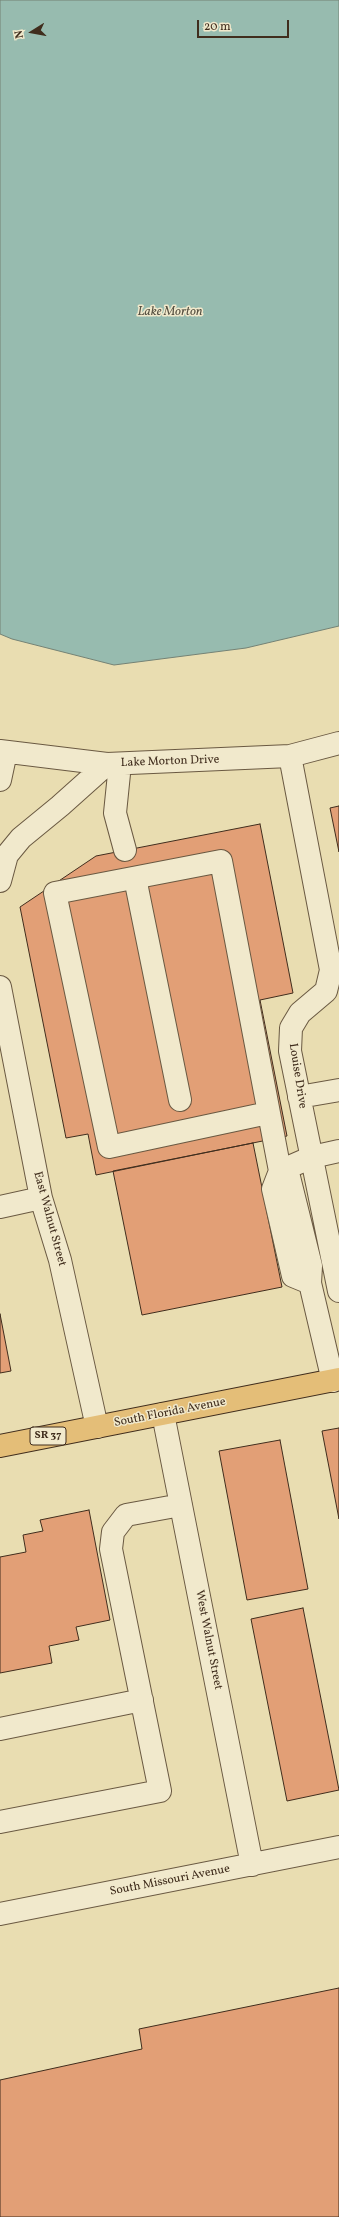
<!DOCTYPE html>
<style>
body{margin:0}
#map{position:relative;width:339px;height:2217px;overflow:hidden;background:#e9ddb1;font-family:Vollkorn,serif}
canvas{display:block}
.north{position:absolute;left:12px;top:12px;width:40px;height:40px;-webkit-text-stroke:3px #f1e9cc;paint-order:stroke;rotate:259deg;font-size:11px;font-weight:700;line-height:16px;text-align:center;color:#402d1d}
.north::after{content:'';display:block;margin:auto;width:14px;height:18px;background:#402d1d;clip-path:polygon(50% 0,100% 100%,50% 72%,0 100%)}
.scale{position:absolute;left:197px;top:20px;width:92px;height:18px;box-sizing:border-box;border:2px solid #402d1d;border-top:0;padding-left:5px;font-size:12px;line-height:14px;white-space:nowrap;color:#402d1d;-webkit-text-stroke:3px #f1e9cc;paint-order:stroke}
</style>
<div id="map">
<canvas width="339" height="2217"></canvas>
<div class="north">N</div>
<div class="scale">20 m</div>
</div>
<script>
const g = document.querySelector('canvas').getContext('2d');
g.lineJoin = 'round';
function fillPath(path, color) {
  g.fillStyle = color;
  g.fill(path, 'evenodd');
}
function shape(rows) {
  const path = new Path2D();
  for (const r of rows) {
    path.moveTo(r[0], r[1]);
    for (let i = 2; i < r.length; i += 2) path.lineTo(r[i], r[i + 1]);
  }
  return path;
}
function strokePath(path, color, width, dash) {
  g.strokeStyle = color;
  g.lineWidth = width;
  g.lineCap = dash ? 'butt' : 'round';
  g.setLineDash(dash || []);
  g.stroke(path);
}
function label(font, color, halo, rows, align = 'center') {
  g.font = font + ' Vollkorn,serif';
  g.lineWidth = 3;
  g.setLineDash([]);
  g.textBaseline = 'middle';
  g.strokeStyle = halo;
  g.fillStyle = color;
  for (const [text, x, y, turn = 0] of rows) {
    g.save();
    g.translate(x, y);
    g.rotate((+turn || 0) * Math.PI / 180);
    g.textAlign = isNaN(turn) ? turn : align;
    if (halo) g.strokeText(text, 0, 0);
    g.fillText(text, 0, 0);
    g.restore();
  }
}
const water = shape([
 [0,0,339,0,339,626,246,648,114,665,12,639,0,634,0,0]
]);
fillPath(water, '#97bbaf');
strokePath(water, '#748275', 1);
const building = shape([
 [339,806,339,852,330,808,339,806],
 [260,824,293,993,260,1000,287,1136,96,1175,88,1134,66,1138,20,907,96,856,260,824],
 [253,1143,282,1287,142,1315,113,1171,253,1143],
 [0,1314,11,1371,0,1373,0,1314],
 [339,1428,339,1519,322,1431,339,1428],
 [280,1440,308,1589,247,1600,219,1451,280,1440],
 [89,1510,110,1620,76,1627,79,1640,49,1646,52,1663,0,1673,0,1557,26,1552,23,1535,43,1531,40,1520,89,1510],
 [303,1608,339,1790,287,1801,251,1619,303,1608],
 [339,1988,339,2217,0,2217,0,2080,142,2049,139,2029,339,1988]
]);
fillPath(building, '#e29f76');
strokePath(building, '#402d1d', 1);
const minor = shape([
 [0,751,107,764,290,756,339,743],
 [290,756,331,970,326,991,300,1013,291,1028,290,1051,339,1291],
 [120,764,115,813,125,850],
 [0,780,6,752],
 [135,878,180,1100],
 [0,881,7,855,21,838,60,806,107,764],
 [0,987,41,1198,60,1260,97,1427],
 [299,1097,339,1090],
 [268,1113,109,1147,55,893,221,861,280,1171,273,1189,293,1276,310,1283],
 [280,1171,289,1177,311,1266,310,1283,333,1381],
 [280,1171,312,1157,339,1151],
 [0,1207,41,1198],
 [163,1414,252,1865],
 [0,1729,142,1700],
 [0,1822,160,1791,111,1549,113,1532,126,1515,181,1505],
 [0,1914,339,1847]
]);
const major = shape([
 [0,1446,339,1379]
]);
strokePath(minor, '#6a5942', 24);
strokePath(major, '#402d1d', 24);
strokePath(minor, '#f1e9cc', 22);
strokePath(major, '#e4be78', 22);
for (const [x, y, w] of [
 [48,1436,36]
]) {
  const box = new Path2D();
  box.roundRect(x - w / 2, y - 9, w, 18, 3);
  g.fillStyle = '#f1e9cc';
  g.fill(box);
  strokePath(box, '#402d1d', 1);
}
label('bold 11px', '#402d1d', null, [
 ["SR 37",48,1436]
]);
label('12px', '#402d1d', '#f1e9cc', [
 ["Lake Morton Drive",170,762,-2],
 ["Louise Drive",297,1076,81],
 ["East Walnut Street",49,1219,75],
 ["South Florida Avenue",170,1413,-11],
 ["West Walnut Street",208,1640,79],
 ["South Missouri Avenue",170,1881,-11]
]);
label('italic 13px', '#565042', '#f1e9cc', [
 ["Lake Morton",170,313]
]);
</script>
